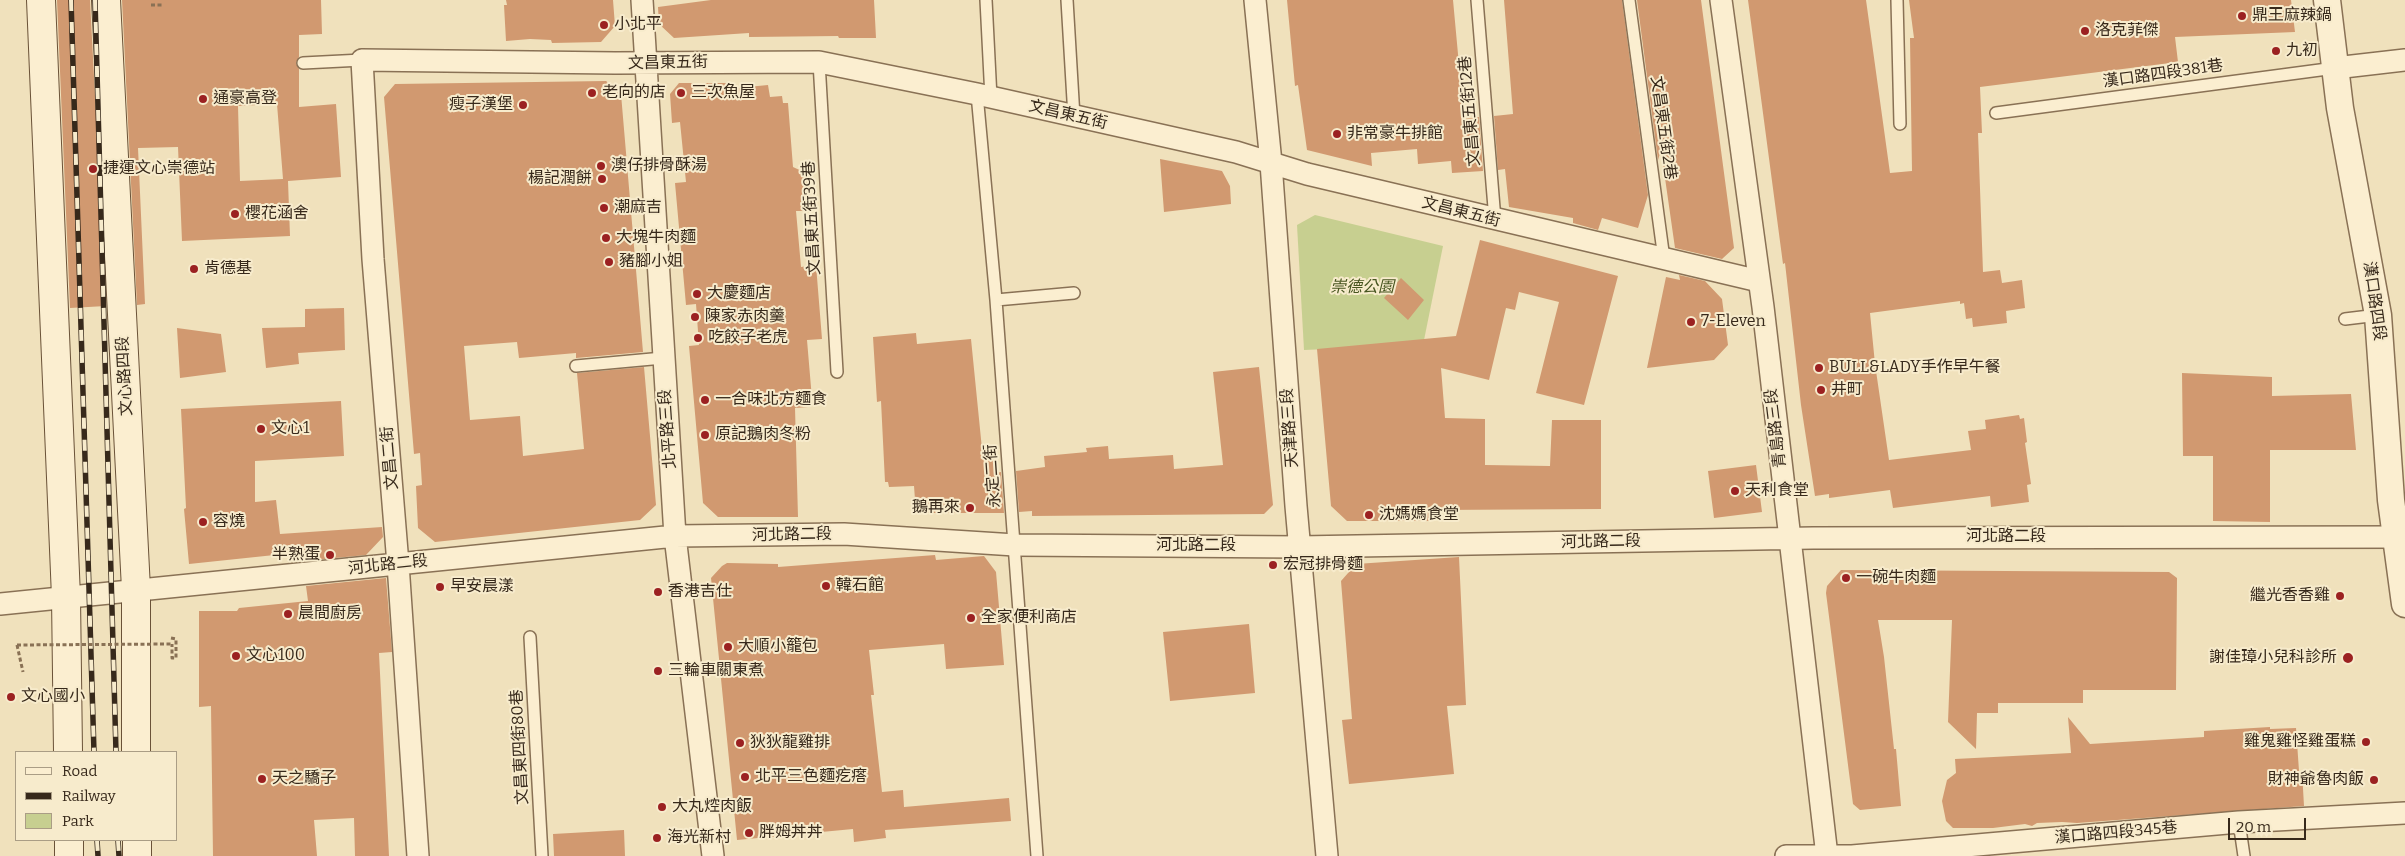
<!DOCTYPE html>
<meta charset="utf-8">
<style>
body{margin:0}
#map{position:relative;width:2405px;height:856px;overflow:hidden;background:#f0e1bc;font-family:Bitter,serif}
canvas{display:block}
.legend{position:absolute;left:15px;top:751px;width:162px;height:90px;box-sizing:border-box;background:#f7ebcc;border:1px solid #aa9d85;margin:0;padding:6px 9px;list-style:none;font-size:15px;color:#37291b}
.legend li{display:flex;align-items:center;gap:10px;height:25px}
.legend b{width:25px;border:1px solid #aa9d85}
.scale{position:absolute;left:2228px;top:818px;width:78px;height:22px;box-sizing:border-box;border:2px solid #37291b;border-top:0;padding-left:6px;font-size:15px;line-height:18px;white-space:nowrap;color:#37291b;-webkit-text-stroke:4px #f7ebcc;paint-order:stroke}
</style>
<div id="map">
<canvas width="2405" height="856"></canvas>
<ul class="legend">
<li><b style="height:6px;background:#fbeed0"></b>Road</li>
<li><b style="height:6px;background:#37291b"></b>Railway</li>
<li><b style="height:14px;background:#c7cf90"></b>Park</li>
</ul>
<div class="scale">20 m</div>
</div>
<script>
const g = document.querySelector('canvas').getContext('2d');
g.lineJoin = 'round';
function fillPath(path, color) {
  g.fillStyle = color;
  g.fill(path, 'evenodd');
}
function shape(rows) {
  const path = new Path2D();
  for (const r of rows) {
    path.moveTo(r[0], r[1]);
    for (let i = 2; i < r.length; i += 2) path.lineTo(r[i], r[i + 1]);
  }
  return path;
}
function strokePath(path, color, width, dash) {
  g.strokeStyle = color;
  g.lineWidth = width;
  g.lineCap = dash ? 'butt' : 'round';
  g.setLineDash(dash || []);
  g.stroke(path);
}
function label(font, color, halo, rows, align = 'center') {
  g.font = font + ' Bitter,"Noto Sans TC",serif';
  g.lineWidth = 4;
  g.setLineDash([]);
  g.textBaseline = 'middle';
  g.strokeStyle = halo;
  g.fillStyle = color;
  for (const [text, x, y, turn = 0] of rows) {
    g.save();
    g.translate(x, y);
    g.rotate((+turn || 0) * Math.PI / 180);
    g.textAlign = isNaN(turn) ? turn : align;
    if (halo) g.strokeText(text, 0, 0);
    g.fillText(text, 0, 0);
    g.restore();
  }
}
fillPath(shape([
 [1315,215,1443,246,1423,345,1304,350,1297,225]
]), '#c7cf90');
fillPath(shape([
 [57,0,90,0,106,306,70,308],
 [122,0,321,0,322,34,299,35,299,57,296,63,299,69,299,107,336,104,341,177,288,181,290,236,182,241,178,147,138,148,145,304,137,305],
 [277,104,283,179,240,181,238,106],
 [506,0,613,0,615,26,601,42,552,43,551,40,530,39,506,41,504,5,507,5],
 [711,0,874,0,876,38,839,38,838,36,749,37,749,33,674,38,659,24,658,7],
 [1287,0,1453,0,1464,119,1479,117,1483,171,1452,173,1451,161,1418,164,1417,149,1371,153,1372,166,1307,150,1298,85,1295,86],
 [1504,0,1622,0,1648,195,1638,228,1602,218,1598,230,1573,223,1573,218,1509,207,1505,169,1498,170,1494,116,1513,114],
 [1637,0,1701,0,1734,248,1722,259,1675,248,1661,150,1658,160],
 [1748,0,1866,0,1890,173,1912,171,1910,38,1914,38,1909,0,2291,0,2295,32,2175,37,2178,62,1980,87,1982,133,1978,133,1983,272,2000,270,2002,283,2022,280,2025,308,2006,311,2007,323,1973,327,1972,318,1966,319,1964,303,1960,304,1960,301,1870,313,1875,364,1889,460,1971,450,1968,431,1986,429,1985,420,2019,415,2020,419,2024,418,2027,442,2025,443,2031,484,2027,485,2029,502,1991,507,1990,496,1893,508,1890,490,1829,498,1829,494,1815,496,1801,405,1785,263,1783,264],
 [606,81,621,94,643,352,576,358,576,353,519,358,517,342,464,346,470,420,520,416,523,456,584,449,577,373,644,367,656,505,640,520,435,542,418,528,416,486,422,485,420,453,414,454,384,97,395,84],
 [679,83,726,83,727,89,768,85,770,97,782,96,783,103,788,103,793,167,808,174,811,211,796,211,801,267,816,265,822,339,807,340,812,399,807,399,808,407,795,408,798,517,718,517,703,503,689,346,699,345,696,304,686,305,675,183,686,182,680,122,672,123,670,94],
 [1160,159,1222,171,1230,186,1231,204,1164,212],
 [1480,240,1618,276,1584,405,1536,393,1559,302,1519,292,1515,310,1506,308,1489,380,1441,368,1445,418,1485,419,1485,465,1550,466,1552,420,1601,420,1601,509,1436,510,1435,521,1347,521,1331,506,1317,349,1456,336],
 [1679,275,1705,281,1722,299,1728,345,1714,360,1647,368,1666,277,1680,280],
 [1401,278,1424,300,1408,320,1384,298],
 [344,308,345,350,298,353,299,364,266,368,262,328,305,327,305,309],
 [177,328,221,334,226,372,180,378],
 [916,333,917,344,971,339,982,449,984,452,995,451,996,473,1001,472,1004,513,916,513,914,486,889,487,888,482,885,482,881,401,877,402,873,337],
 [1259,367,1273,505,1264,514,1032,516,1032,511,1019,512,1016,471,1045,467,1044,456,1087,452,1086,448,1108,446,1109,459,1173,455,1174,469,1223,465,1213,372],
 [2182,373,2272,377,2272,396,2351,394,2356,450,2270,450,2270,522,2213,521,2213,456,2183,456],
 [341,401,344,456,255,461,255,502,276,500,280,534,382,527,383,537,366,555,304,561,303,552,189,564,184,509,186,508,181,409],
 [1756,465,1762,512,1714,518,1708,471],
 [935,555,936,560,984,556,996,572,1004,665,946,669,944,644,869,650,874,695,871,695,882,792,903,790,904,807,1009,798,1011,821,885,830,886,838,854,842,853,829,737,840,711,578,722,566,727,563,778,564,778,567],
 [1459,557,1466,705,1447,706,1454,774,1349,784,1342,720,1352,719,1341,581,1356,564],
 [1841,570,2169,572,2177,578,2176,690,2083,690,2083,703,1998,703,1998,713,1977,713,1976,749,1948,722,1952,620,1878,620,1884,657,1894,749,1896,749,1901,806,1860,810,1853,804,1826,593,1827,586],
 [386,578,392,652,379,653,389,856,355,856,354,818,314,820,317,856,213,856,211,706,199,707,199,611,237,611,239,608,308,601,306,586],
 [1249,624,1255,693,1170,701,1163,632],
 [2068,717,2090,744,2204,737,2204,731,2270,727,2270,729,2296,728,2299,771,2302,771,2304,806,2077,823,2062,822,2037,823,2032,826,2025,824,1993,828,1953,828,1946,821,1942,801,1947,780,1956,773,1955,759,2071,753],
 [624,830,625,856,554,856,553,834]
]), '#d19970');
const service = shape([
 [986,0,991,98],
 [1067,0,1074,117],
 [1477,0,1495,220],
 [1629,0,1664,259],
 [1897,0,1900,124],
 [819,62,837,372],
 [303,63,362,60],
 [977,94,996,300,1037,856],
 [1996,113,2335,68],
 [996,300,1074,293],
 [2345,319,2378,315],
 [576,366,663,358],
 [530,637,542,856],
 [2239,822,2244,856]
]);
const minor = shape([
 [642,0,675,536,713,856],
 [1255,0,1271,163,1296,506,1327,856],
 [1721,0,1763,307,1827,856],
 [2335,68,2405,60],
 [0,604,675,536,844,534,1015,545,1300,547,1813,538,2405,537],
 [418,856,398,564,373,259,362,60,615,63,819,62,977,94,1236,152,1307,174,1759,281],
 [1786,856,1852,856,2239,822,2405,813]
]);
const tertiary = shape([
 [2327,0,2340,108,2378,315,2391,500,2405,604]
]);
const secondary = shape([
 [41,0,66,597,68,752],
 [106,0,136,589,136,752],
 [69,840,69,856],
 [137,840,137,856]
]);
strokePath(service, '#897155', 14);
strokePath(minor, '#897155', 24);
strokePath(tertiary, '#897155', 29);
strokePath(secondary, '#6a5238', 30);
strokePath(shape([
 [151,5,164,5],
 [171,638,176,639,176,658,172,658,172,644],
 [17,645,23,672]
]), '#897155', 3, [4, 2.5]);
strokePath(service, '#fbeed0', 11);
strokePath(minor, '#fbeed0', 21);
strokePath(tertiary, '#fbeed0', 26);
strokePath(secondary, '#fbeed0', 28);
const rail = shape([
 [71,0,94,752],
 [95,0,116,752],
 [97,840,98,856],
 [118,840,119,856]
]);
strokePath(rail, '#37291b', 5.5);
strokePath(rail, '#f7ebcc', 4, [11]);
strokePath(shape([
 [17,645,172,644]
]), '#897155', 3, [4, 2.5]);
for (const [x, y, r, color] of [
 [2242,16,5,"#9b2121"],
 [604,25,5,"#9b2121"],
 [2085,31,5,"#9b2121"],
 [2276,51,5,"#9b2121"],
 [592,93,5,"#9b2121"],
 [681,93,5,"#9b2121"],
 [203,99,5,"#9b2121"],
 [523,105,5,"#9b2121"],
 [1337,134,5,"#9b2121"],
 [601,166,5,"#9b2121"],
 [93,169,5,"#9b2121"],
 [602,179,5,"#9b2121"],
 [604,208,5,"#9b2121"],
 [235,214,5,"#9b2121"],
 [606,238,5,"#9b2121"],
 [609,262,5,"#9b2121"],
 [194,269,5,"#9b2121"],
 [697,294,5,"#9b2121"],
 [695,317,5,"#9b2121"],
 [1691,322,5,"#9b2121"],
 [698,338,5,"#9b2121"],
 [1819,368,5,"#9b2121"],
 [1821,390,5,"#9b2121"],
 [705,400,5,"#9b2121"],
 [261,429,5,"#9b2121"],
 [705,435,5,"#9b2121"],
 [1735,491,5,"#9b2121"],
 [970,508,5,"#9b2121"],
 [1369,515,5,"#9b2121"],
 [203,522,5,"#9b2121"],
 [330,555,5,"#9b2121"],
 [1273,565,5,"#9b2121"],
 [1846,578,5,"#9b2121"],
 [826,586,5,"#9b2121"],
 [440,587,5,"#9b2121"],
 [658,592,5,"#9b2121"],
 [2340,596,5,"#9b2121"],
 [288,614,5,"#9b2121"],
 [971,618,5,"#9b2121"],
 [728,647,5,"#9b2121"],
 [236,656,5,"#9b2121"],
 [2348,658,6,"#9b2121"],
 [658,671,5,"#9b2121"],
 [11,697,5,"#9b2121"],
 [2366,742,5,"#9b2121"],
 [740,743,5,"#9b2121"],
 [745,777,5,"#9b2121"],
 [262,779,5,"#9b2121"],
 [2374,780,5,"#9b2121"],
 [662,807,5,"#9b2121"],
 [749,833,5,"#9b2121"],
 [657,838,5,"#9b2121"]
]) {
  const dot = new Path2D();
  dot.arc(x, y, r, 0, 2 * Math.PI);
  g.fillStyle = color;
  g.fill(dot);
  strokePath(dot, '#f7ebcc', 2);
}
label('16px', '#37291b', '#f7ebcc', [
 ["鼎王麻辣鍋",2252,16],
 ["小北平",614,25],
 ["洛克菲傑",2095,31],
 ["九初",2286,51],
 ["老向的店",602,93],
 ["三次魚屋",691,93],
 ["通豪高登",213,99],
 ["瘦子漢堡",513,105,"right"],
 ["非常豪牛排館",1347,134],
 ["澳仔排骨酥湯",611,166],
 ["捷運文心崇德站",103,169],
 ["楊記潤餅",592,179,"right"],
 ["潮麻吉",614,208],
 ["櫻花涵舍",245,214],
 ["大塊牛肉麵",616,238],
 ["豬腳小姐",619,262],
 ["肯德基",204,269],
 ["大慶麵店",707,294],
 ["陳家赤肉羹",705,317],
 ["7-Eleven",1701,322],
 ["吃餃子老虎",708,338],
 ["BULL&LADY手作早午餐",1829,368],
 ["井町",1831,390],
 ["一合味北方麵食",715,400],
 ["文心1",271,429],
 ["原記鵝肉冬粉",715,435],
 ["天利食堂",1745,491],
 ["鵝再來",960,508,"right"],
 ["沈媽媽食堂",1379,515],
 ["容燒",213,522],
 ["半熟蛋",320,555,"right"],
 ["宏冠排骨麵",1283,565],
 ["一碗牛肉麵",1856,578],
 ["韓石館",836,586],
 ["早安晨漾",450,587],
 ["香港吉仕",668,592],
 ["繼光香香雞",2330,596,"right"],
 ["晨間廚房",298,614],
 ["全家便利商店",981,618],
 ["大順小籠包",738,647],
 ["文心100",246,656],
 ["謝佳璋小兒科診所",2337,658,"right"],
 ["三輪車關東煮",668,671],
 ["文心國小",21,697],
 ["雞鬼雞怪雞蛋糕",2356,742,"right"],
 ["狄狄龍雞排",750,743],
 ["北平三色麵疙瘩",755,777],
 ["天之驕子",272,779],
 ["財神爺魯肉飯",2364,780,"right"],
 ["大丸焢肉飯",672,807],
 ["胖姆丼丼",759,833],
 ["海光新村",667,838]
], 'left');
label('16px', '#37291b', '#f7ebcc', [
 ["文昌東五街",668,63,-1],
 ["漢口路四段381巷",2163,74,-8],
 ["文昌東五街12巷",1470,111,-95],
 ["文昌東五街",1068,115,13],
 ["文昌東五街2巷",1663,128,82],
 ["文昌東五街",1461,212,14],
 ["文昌東五街39巷",812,218,-93],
 ["漢口路四段",2374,301,82],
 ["文心路四段",125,376,-93],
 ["天津路三段",1290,428,-94],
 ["青島路三段",1776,428,-97],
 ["北平路三段",668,429,-94],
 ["文昌二街",390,458,-95],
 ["永定二街",993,476,-94],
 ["河北路二段",792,535,-1],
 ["河北路二段",2006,537],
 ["河北路二段",1601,542,-1],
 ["河北路二段",1196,546],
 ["河北路二段",388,565,-6],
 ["文昌東四街80巷",520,747,-93],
 ["漢口路四段345巷",2116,833,-5]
]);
label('italic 16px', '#475520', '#f7ebcc', [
 ["崇德公園",1362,288]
]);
</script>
